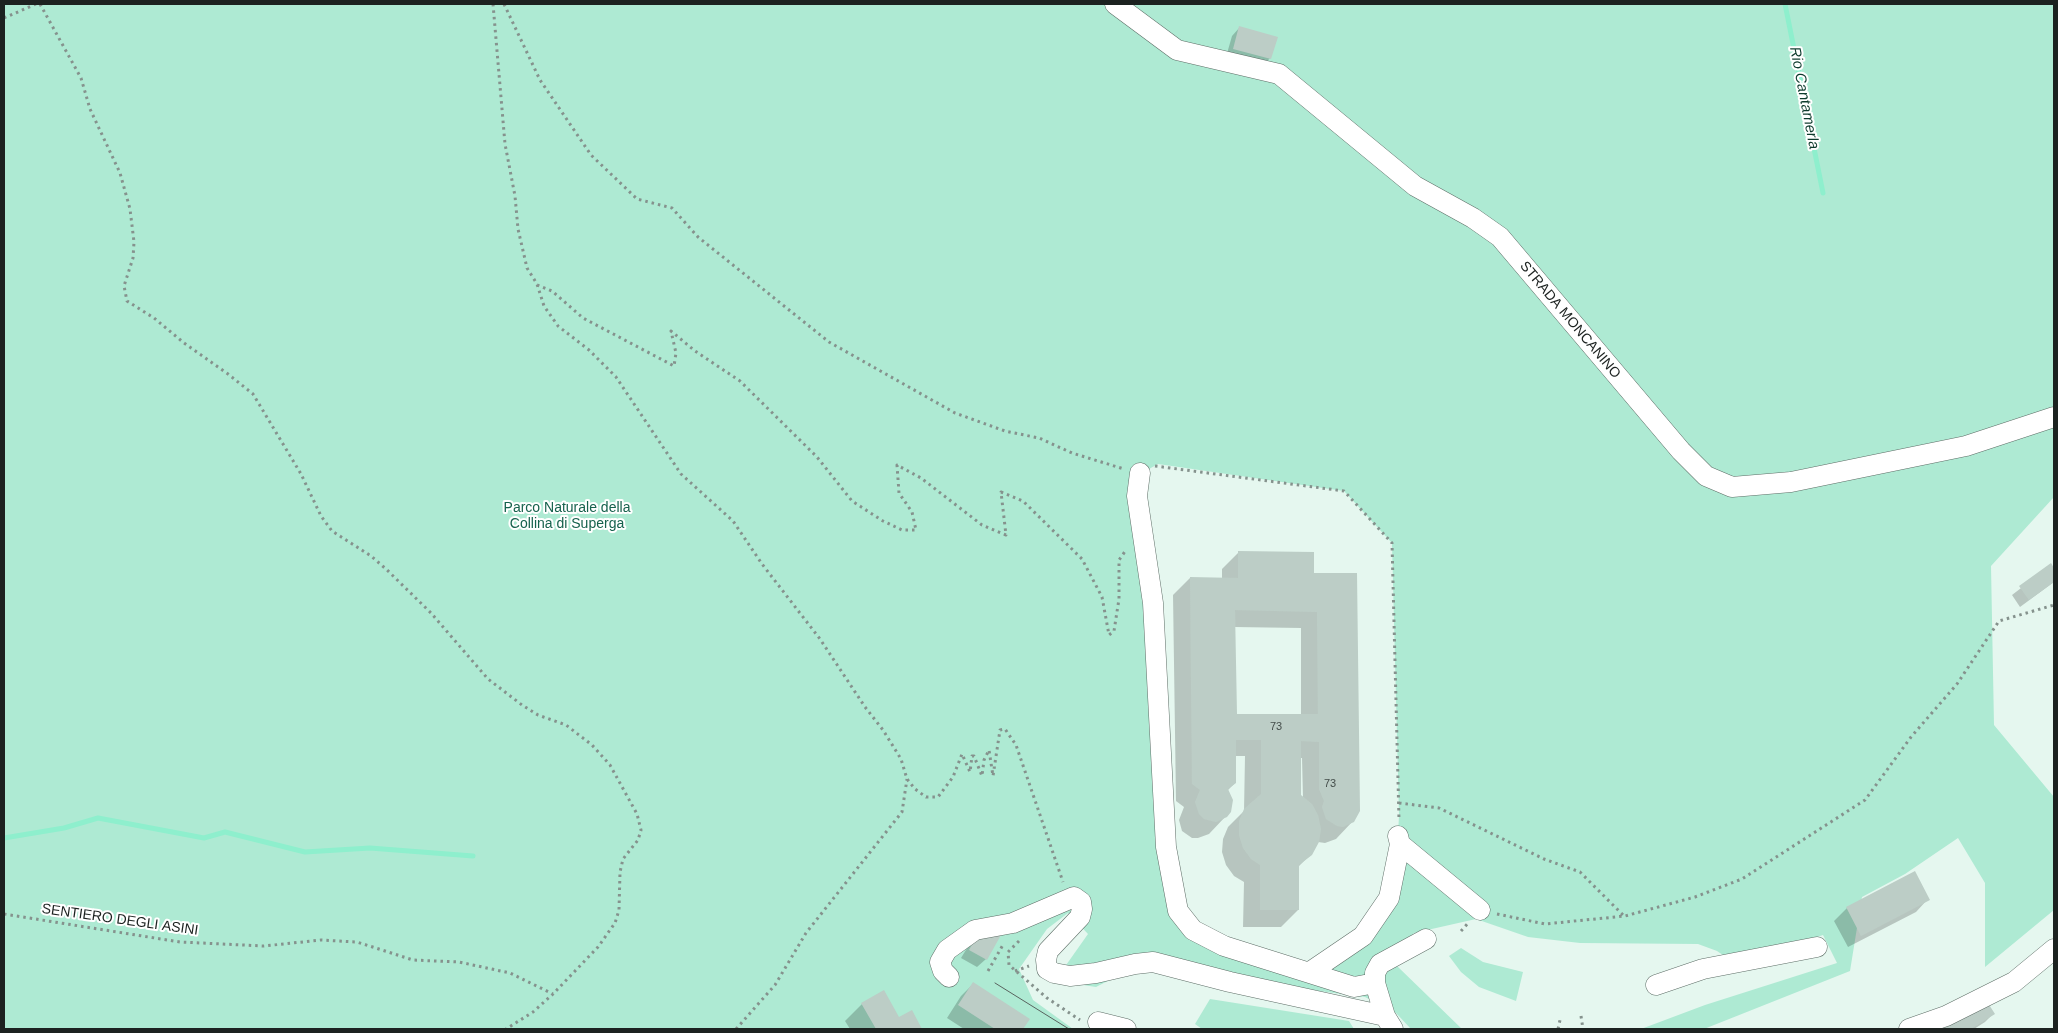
<!DOCTYPE html>
<style>
body{margin:0}
#map{position:relative;width:2058px;height:1033px;overflow:hidden;background:#e5f7ef;font-family:Helvetica,sans-serif}
canvas{display:block}
.frame{position:absolute;inset:0;border:5px solid #1c2220;pointer-events:none}
</style>
<div id="map">
<canvas width="2058" height="1033"></canvas>
<div class="frame"></div>
</div>
<script>
const g = document.querySelector('canvas').getContext('2d');
g.lineJoin = 'round';
function fillPath(path, color) {
  g.fillStyle = color;
  g.fill(path, 'evenodd');
}
function shape(rows) {
  const path = new Path2D();
  for (const r of rows) {
    path.moveTo(r[0], r[1]);
    for (let i = 2; i < r.length; i += 2) path.lineTo(r[i], r[i + 1]);
  }
  return path;
}
function strokePath(path, color, width, dash) {
  g.strokeStyle = color;
  g.lineWidth = width;
  g.lineCap = dash ? 'butt' : 'round';
  g.setLineDash(dash || []);
  g.stroke(path);
}
function label(font, color, halo, rows, align = 'center') {
  g.font = font + ' Helvetica,sans-serif';
  g.lineWidth = 4;
  g.setLineDash([]);
  g.textBaseline = 'middle';
  g.strokeStyle = halo;
  g.fillStyle = color;
  for (const [text, x, y, turn = 0] of rows) {
    g.save();
    g.translate(x, y);
    g.rotate((+turn || 0) * Math.PI / 180);
    g.textAlign = isNaN(turn) ? turn : align;
    if (halo) g.strokeText(text, 0, 0);
    g.fillText(text, 0, 0);
    g.restore();
  }
}
fillPath(shape([
 [4,4,2054,4,2054,497,1991,566,1994,725,2054,797,2054,910,1985,967,1985,883,1958,838,1905,874,1862,897,1850,971,1704,1029,1641,1029,1705,1005,1837,963,1823,935,1736,964,1717,951,1698,944,1580,943,1528,937,1476,919,1414,933,1399,950,1397,966,1462,1029,1411,1029,1396,1013,1365,997,1135,967,1096,987,1063,982,1064,968,1088,934,1068,913,1047,929,1019,969,1033,1000,1073,1029,4,1029],
 [1158,464,1344,491,1392,543,1399,815,1398,836,1389,898,1310,972,1224,946,1178,911,1140,474],
 [1461,948,1483,962,1523,972,1516,1001,1479,987,1461,972,1449,956],
 [1210,999,1349,1021,1354,1029,1202,1029,1195,1024]
]), '#aeead3');
fillPath(shape([
 [1240,27,1270,58,1262,67,1226,57,1232,36],
 [1239,552,1312,574,1353,821,1336,839,1325,843,1318,842,1311,854,1298,867,1298,910,1281,927,1243,927,1244,882,1234,876,1226,865,1222,852,1223,839,1228,827,1244,811,1245,756,1235,756,1235,783,1227,791,1226,816,1209,834,1198,838,1192,838,1182,831,1179,820,1184,807,1176,801,1173,595,1190,578,1222,579,1222,569],
 [1234,627,1301,628,1301,715,1235,715],
 [1299,758,1302,758,1303,798,1300,795],
 [2051,565,2054,570,2054,582,2020,607,2012,595],
 [1928,899,1916,912,1848,947,1834,921,1847,908],
 [978,936,986,959,977,967,961,958,969,945],
 [973,984,1028,1020,1022,1029,964,1029,947,1018,961,996],
 [1985,1001,1993,1014,1985,1022,1974,1029,1941,1029],
 [862,1004,898,1019,912,1012,921,1029,850,1029,845,1021]
]), '#0003');
strokePath(shape([
 [1785,4,1823,193],
 [4,838,64,828,98,818,204,838,225,832,305,852,370,848,473,856]
]), '#8eefcd', 5);
fillPath(shape([
 [1239,26,1278,37,1271,59,1233,49],
 [1238,551,1314,552,1314,573,1357,573,1360,811,1354,822,1343,827,1337,826,1326,819,1322,807,1324,801,1319,789,1319,742,1301,741,1301,795,1312,804,1318,815,1321,829,1319,842,1312,855,1299,865,1299,910,1260,910,1260,865,1251,859,1243,848,1239,835,1239,821,1244,809,1261,794,1261,740,1236,740,1236,783,1228,789,1233,800,1231,812,1227,817,1216,822,1204,819,1199,814,1195,802,1200,790,1192,784,1190,577,1238,578],
 [1235,610,1317,612,1318,714,1237,714],
 [2051,563,2054,568,2054,582,2029,600,2019,586],
 [1915,871,1930,900,1861,936,1846,907],
 [977,935,1001,935,987,960,969,950],
 [973,982,1030,1019,1023,1029,995,1029,958,1005],
 [884,990,899,1017,912,1010,922,1029,876,1029,861,1003],
 [1986,1000,1995,1014,1971,1029,1938,1029]
]), '#bccdc6');
const minor = shape([
 [1115,4,1177,50,1279,74,1415,186,1473,218,1500,237,1681,451,1706,476,1732,487,1791,482,1966,446,2054,417],
 [1140,473,1137,496,1153,603,1166,847,1178,911,1193,930,1224,946,1354,987,1375,983],
 [1400,844,1480,910],
 [1310,972,1363,936,1389,898,1400,844,1398,836],
 [949,977,943,971,940,962,947,950,975,930,1013,923,1074,897,1081,902,1082,909,1080,917,1048,951,1046,960,1047,969,1054,973,1070,976,1096,973,1135,964,1153,962,1230,982,1385,1016],
 [1656,985,1703,969,1817,947],
 [1098,1022,1126,1029],
 [1393,1029,1385,1016,1375,983,1375,973,1380,964,1426,939],
 [1909,1029,1946,1016,2014,982,2054,949]
]);
strokePath(minor, '#5e6e67', 21);
strokePath(shape([
 [40,4,81,78,90,109,120,173,130,209,134,242,133,258,124,286,127,301,154,318,184,343,228,374,253,394,301,474,321,516,332,531,371,556,386,569,431,613,488,679,522,705,538,715,566,725,592,745,610,765,637,814,641,830,638,840,623,859,620,872,619,910,615,923,598,947,553,994,533,1012,506,1029],
 [493,4,505,144,515,196,518,229,527,268,537,284,544,306,558,326,589,350,616,377,681,474,733,521,762,564,820,639,865,707,883,730,901,759,907,779,915,789,926,797,938,797,953,777,962,754,970,772,972,756,974,756,982,776,984,760,989,750,993,776,1000,730,1005,729,1016,745,1063,882],
 [504,4,540,80,591,155,637,199,672,208,698,237,829,342,955,413,1005,431,1039,438,1072,453,1124,469],
 [4,18,36,4],
 [537,285,552,291,583,318,674,366,676,353,671,331,695,351,740,381,817,457,852,501,883,521,902,530,916,530,912,512,899,493,897,465,921,478,982,525,1006,535,1001,492,1023,501,1082,559,1102,597,1109,635,1114,631,1119,599,1119,560,1126,550],
 [1155,466,1344,491,1392,543,1399,820],
 [1399,803,1439,808,1544,859,1580,872,1624,916],
 [4,914,180,942,264,946,321,940,357,942,413,960,459,962,510,973,553,994],
 [1497,914,1545,924,1625,916,1695,897,1742,879,1865,800,1911,737,1957,684,1999,621,2054,605],
 [1461,931,1469,922],
 [1019,941,1008,952,1009,965,1047,998,1080,1020],
 [988,971,1004,943],
 [1015,971,1029,966],
 [1581,1016,1583,1029],
 [736,1029,775,985,806,933,902,812,907,779],
 [1558,1029,1560,1020]
]), '#85928d', 3, [2.5, 4]);
strokePath(minor, '#fff', 20);
strokePath(shape([
 [995,983,1069,1029]
]), '#59635f', 1);
label('11px', '#444d4a', null, [
 ["73",1276,727],
 ["73",1330,784]
]);
label('14px', '#1c2220', '#fff', [
 ["STRADA MONCANINO",1570,320,50],
 ["SENTIERO DEGLI ASINI",120,920,8]
]);
label('14px', '#16624d', '#fff', [
 ["Parco Naturale della",567,508],
 ["Collina di Superga",567,524]
]);
label('italic 15px', '#0e3b2d', '#fff', [
 ["Rio Cantamerla",1804,98,79]
]);
</script>
